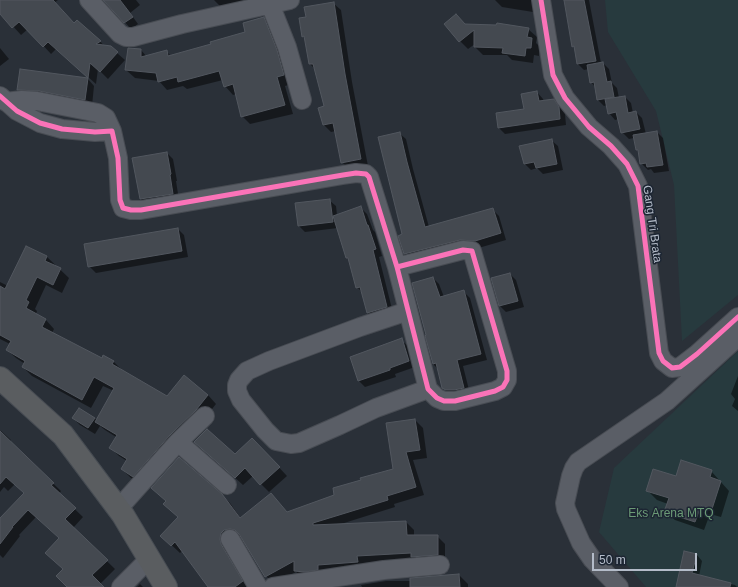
<!DOCTYPE html>
<style>
body{margin:0}
#map{position:relative;width:738px;height:587px;overflow:hidden;background:#2a3038;font-family:Arial,sans-serif}
canvas{display:block}
.scale{position:absolute;left:592px;top:553px;width:105px;height:18px;box-sizing:border-box;border:2px solid #b4bcc9;border-top:0;padding-left:5px;font-size:12px;line-height:14px;white-space:nowrap;color:#b4bcc9;-webkit-text-stroke:3px #1d2633;paint-order:stroke}
</style>
<div id="map">
<canvas width="738" height="587"></canvas>
<div class="scale">50 m</div>
</div>
<script>
const g = document.querySelector('canvas').getContext('2d');
g.lineJoin = 'round';
function fillPath(path, color) {
  g.fillStyle = color;
  g.fill(path, 'evenodd');
}
function shape(rows) {
  const path = new Path2D();
  for (const r of rows) {
    path.moveTo(r[0], r[1]);
    for (let i = 2; i < r.length; i += 2) path.lineTo(r[i], r[i + 1]);
  }
  return path;
}
function strokePath(path, color, width, dash) {
  g.strokeStyle = color;
  g.lineWidth = width;
  g.lineCap = dash ? 'butt' : 'round';
  g.setLineDash(dash || []);
  g.stroke(path);
}
function label(font, color, halo, rows, align = 'center') {
  g.font = font + ' Arial,sans-serif';
  g.lineWidth = 3;
  g.setLineDash([]);
  g.textBaseline = 'middle';
  g.strokeStyle = halo;
  g.fillStyle = color;
  for (const [text, x, y, turn = 0] of rows) {
    g.save();
    g.translate(x, y);
    g.rotate((+turn || 0) * Math.PI / 180);
    g.textAlign = isNaN(turn) ? turn : align;
    if (halo) g.strokeText(text, 0, 0);
    g.fillText(text, 0, 0);
    g.restore();
  }
}
fillPath(shape([
 [605,0,738,0,738,295,682,341,674,185,656,111,608,32],
 [738,351,738,587,646,587,599,532,614,468]
]), '#273a3e');
fillPath(shape([
 [0,0,58,0,54,3,75,24,100,41,105,47,117,53,125,60,108,79,98,69,96,84,56,49,51,54,28,29,21,35,0,12],
 [105,0,136,0,140,5,130,13,138,24,131,29],
 [214,0,264,0,231,12,223,5,220,6],
 [495,0,542,0,539,13,502,7],
 [565,0,589,0,601,63,603,63,609,69,612,83,617,88,619,98,625,97,631,103,633,113,636,112,642,118,646,134,657,132,663,138,669,171,654,173,651,169,648,170,641,163,640,153,637,150,634,138,629,139,622,132,619,119,615,120,609,113,607,105,604,106,598,100,595,87,591,82,589,69,584,70,578,64,575,48,573,46],
 [333,3,341,10,352,82,368,166,349,169,342,162,336,131,331,132,324,125,325,107,315,69,310,64,305,39,303,36,307,18],
 [264,18,272,26,292,84,285,86,293,114,250,124,242,116,236,94,233,95,225,86,223,80,187,89,183,86,167,90,159,81,135,78,126,70,141,50,147,57,166,51,171,56,212,45,247,33],
 [466,25,528,29,537,37,536,43,540,47,539,56,534,55,533,63,512,60,507,55,483,55,475,47,475,44,468,49,460,41],
 [0,48,9,59,0,66],
 [88,79,94,86,92,106,25,96,18,90],
 [537,92,543,99,544,102,553,100,560,107,565,114,566,125,505,134,499,128,525,110],
 [399,133,406,139,413,169,429,227,492,209,499,216,506,240,482,247,467,246,411,260,405,254,400,236,404,235],
 [551,140,558,146,563,170,543,174,537,168,531,170,524,163],
 [167,153,173,159,177,181,176,181,179,200,148,205,141,199,133,159],
 [329,200,336,206,337,215,360,207,367,214,373,230,375,232,382,256,379,257,393,313,374,319,368,313,363,293,357,287,349,260,347,258,338,228,305,232,299,226,296,204],
 [178,229,184,235,188,257,96,273,89,266],
 [26,247,47,257,69,278,62,293,46,285,35,309,37,311,36,314,46,320,54,329,52,333,102,359,113,361,122,370,168,397,208,395,216,404,205,418,142,485,131,478,122,469,127,461,119,456,110,447,116,437,105,430,100,426,95,434,80,425,73,418,94,418,97,420,114,391,103,386,91,408,32,376,23,367,25,364,16,358,7,350,10,344,0,339,0,282,8,286],
 [510,274,516,280,524,307,506,312,500,306],
 [433,278,439,284,444,297,464,292,470,298,487,360,463,366,470,394,449,394,443,387,438,369,433,364],
 [401,340,408,346,415,367,395,374,396,377,365,387,359,381],
 [738,376,738,411,732,406,735,399,731,394],
 [415,420,423,428,427,458,413,460,424,495,394,504,395,507,341,524,406,522,414,530,414,536,437,536,445,544,445,562,416,561,365,563,365,570,303,578,296,572,274,584,266,576,242,537,238,536,248,587,209,587,183,550,180,553,162,536,179,518,166,501,152,488,221,495,230,503,241,519,288,513,336,496,394,469],
 [0,430,11,440,10,442,61,491,59,494,83,517,73,528,115,569,100,584,103,587,68,587,64,570,60,539,36,517,19,535,20,536,3,558,0,555,0,519,25,494,15,484,8,491,4,487,0,492],
 [260,447,287,476,269,492,253,476,243,485,203,449,235,455],
 [711,471,729,491,721,517,710,514,704,530,675,520,665,511,668,504,657,500,648,491,676,478],
 [697,555,702,561,699,576,735,585,737,587,677,587],
 [459,575,468,584,468,587,362,587,361,585,386,581,411,581],
 [140,584,143,587,137,587]
]), '#0007');
const building = shape([
 [0,0,53,0,74,23,77,20,101,41,96,44,111,46,118,52,100,72,90,63,88,78,48,42,43,47,19,22,12,28,0,14,0,0],
 [103,0,120,0,133,17,124,23,103,0],
 [564,0,584,0,596,61,577,64,574,46,572,47,564,0],
 [334,2,345,74,361,159,341,163,333,123,323,125,318,108,324,106,313,64,309,64,304,36,302,37,299,18,306,17,304,7,334,2],
 [456,14,465,24,496,25,497,23,529,28,527,37,532,38,531,48,526,48,525,56,502,53,503,48,474,47,474,30,459,42,444,24,456,14],
 [264,17,277,50,284,75,277,77,285,105,241,117,233,84,224,87,219,71,178,82,177,77,158,82,156,73,125,70,128,48,141,49,141,57,167,50,168,56,211,44,210,42,245,32,243,23,264,17],
 [603,62,607,82,611,81,614,97,597,100,594,82,590,83,587,65,603,62],
 [20,69,88,78,85,100,39,91,17,90,20,69],
 [537,91,539,101,554,99,559,107,560,119,498,128,496,113,524,109,521,94,537,91],
 [625,96,628,113,636,111,640,129,621,133,616,112,608,114,605,99,625,96],
 [657,131,663,165,647,167,646,163,640,164,638,150,636,150,633,135,657,131],
 [400,132,407,162,425,227,493,208,501,233,475,241,460,240,404,254,398,236,402,234,378,137,400,132],
 [552,139,557,164,536,168,534,162,524,164,519,146,552,139],
 [167,152,171,174,170,175,173,194,140,199,132,158,167,152],
 [330,199,333,222,298,226,295,203,330,199],
 [361,206,367,225,368,225,376,249,373,250,387,307,367,313,360,287,356,288,348,258,346,258,333,216,361,206],
 [178,228,182,251,88,267,84,244,178,228],
 [26,246,47,256,45,261,61,268,53,285,37,277,26,300,29,302,26,308,46,319,42,327,102,358,103,355,114,361,112,364,167,396,184,375,208,395,196,410,170,435,133,477,121,469,127,459,109,448,117,435,95,422,114,388,94,377,82,400,22,367,25,361,6,350,11,341,0,335,0,286,5,289,26,246],
 [510,273,518,301,499,306,491,278,510,273],
 [433,277,440,297,464,290,481,354,457,360,464,388,454,390,446,390,442,388,436,363,433,364,425,336,426,335,412,283,433,277],
 [402,338,409,361,390,368,390,370,358,381,350,357,402,338],
 [79,408,95,418,88,428,72,418,79,408],
 [415,419,420,450,406,452,416,487,387,496,388,500,313,523,313,525,406,521,407,535,438,535,438,555,411,557,411,553,357,556,358,562,318,565,318,570,305,572,294,571,294,561,265,577,239,534,235,530,230,529,224,530,221,533,220,539,221,544,243,581,235,587,208,587,175,542,171,546,160,536,178,517,163,504,166,501,151,488,179,457,222,494,240,518,271,493,287,512,334,495,333,488,361,480,360,478,393,469,386,423,415,419],
 [207,429,235,454,252,438,280,467,260,485,245,468,235,478,194,442,207,429],
 [0,431,54,483,51,485,76,508,65,519,108,560,92,575,104,587,67,587,56,576,63,569,45,553,59,538,28,510,12,527,13,527,0,544,0,518,24,493,6,477,0,484,0,431],
 [681,460,712,470,710,477,721,481,712,509,701,506,695,522,664,512,669,498,646,491,653,469,676,476,681,460],
 [684,551,697,554,692,573,731,583,730,587,676,587,684,551],
 [459,574,460,587,410,587,410,578,459,574]
]);
fillPath(building, '#444950');
strokePath(building, '#52575f', 1);
const minor = shape([
 [89,0,120,34,126,37,133,37,182,24,290,0],
 [541,0,553,75,565,98,589,127,611,146,627,164,638,186,659,353,663,361,672,368,680,367,697,354,738,317],
 [270,4,287,47,302,100],
 [0,96,17,111,40,123,62,129,95,132,112,131,118,158,120,200,123,208,131,210,141,210,343,175,356,173,366,174,369,177,397,267,428,389,437,398,444,401,455,401,495,391,503,387,507,380,507,371,472,251,463,250,397,267],
 [6,102,22,100,37,101,98,113,106,118,112,131],
 [408,311,360,327,269,361,247,371,239,380,237,385,237,391,241,400,265,430,276,441,291,444,299,443,340,425,376,408,428,389],
 [178,442,227,485],
 [118,509,178,442,205,416],
 [230,539,258,587],
 [121,587,149,559],
 [273,587,384,570,440,565],
 [619,587,592,559,581,543,566,509,565,503,571,476,574,468,578,462,667,401,738,337]
]);
const highway = shape([
 [0,378,63,435,123,515,166,587]
]);
strokePath(minor, '#484c53', 20);
strokePath(highway, '#474c53', 24);
strokePath(minor, '#5a5e66', 18);
strokePath(highway, '#5a5d60', 22);
strokePath(shape([
 [541,0,553,75,565,98,589,127,611,146,627,164,638,186,659,353,663,361,672,368,680,367,697,354,738,317],
 [0,96,17,111,40,123,62,129,95,132,112,131,118,158,120,200,123,208,131,210,141,210,343,175,356,173,366,174,369,177,397,267,428,389,437,398,444,401,455,401,495,391,503,387,507,380,507,371,472,251,463,250,397,267]
]), '#fb73b8', 5);
label('12px', '#b4bcc9', '#1d2633', [
 ["Gang Tri Brata",652,224,82]
]);
label('12px', '#6b9a76', '#1d2633', [
 ["Eks Arena MTQ",671,514]
]);
</script>
